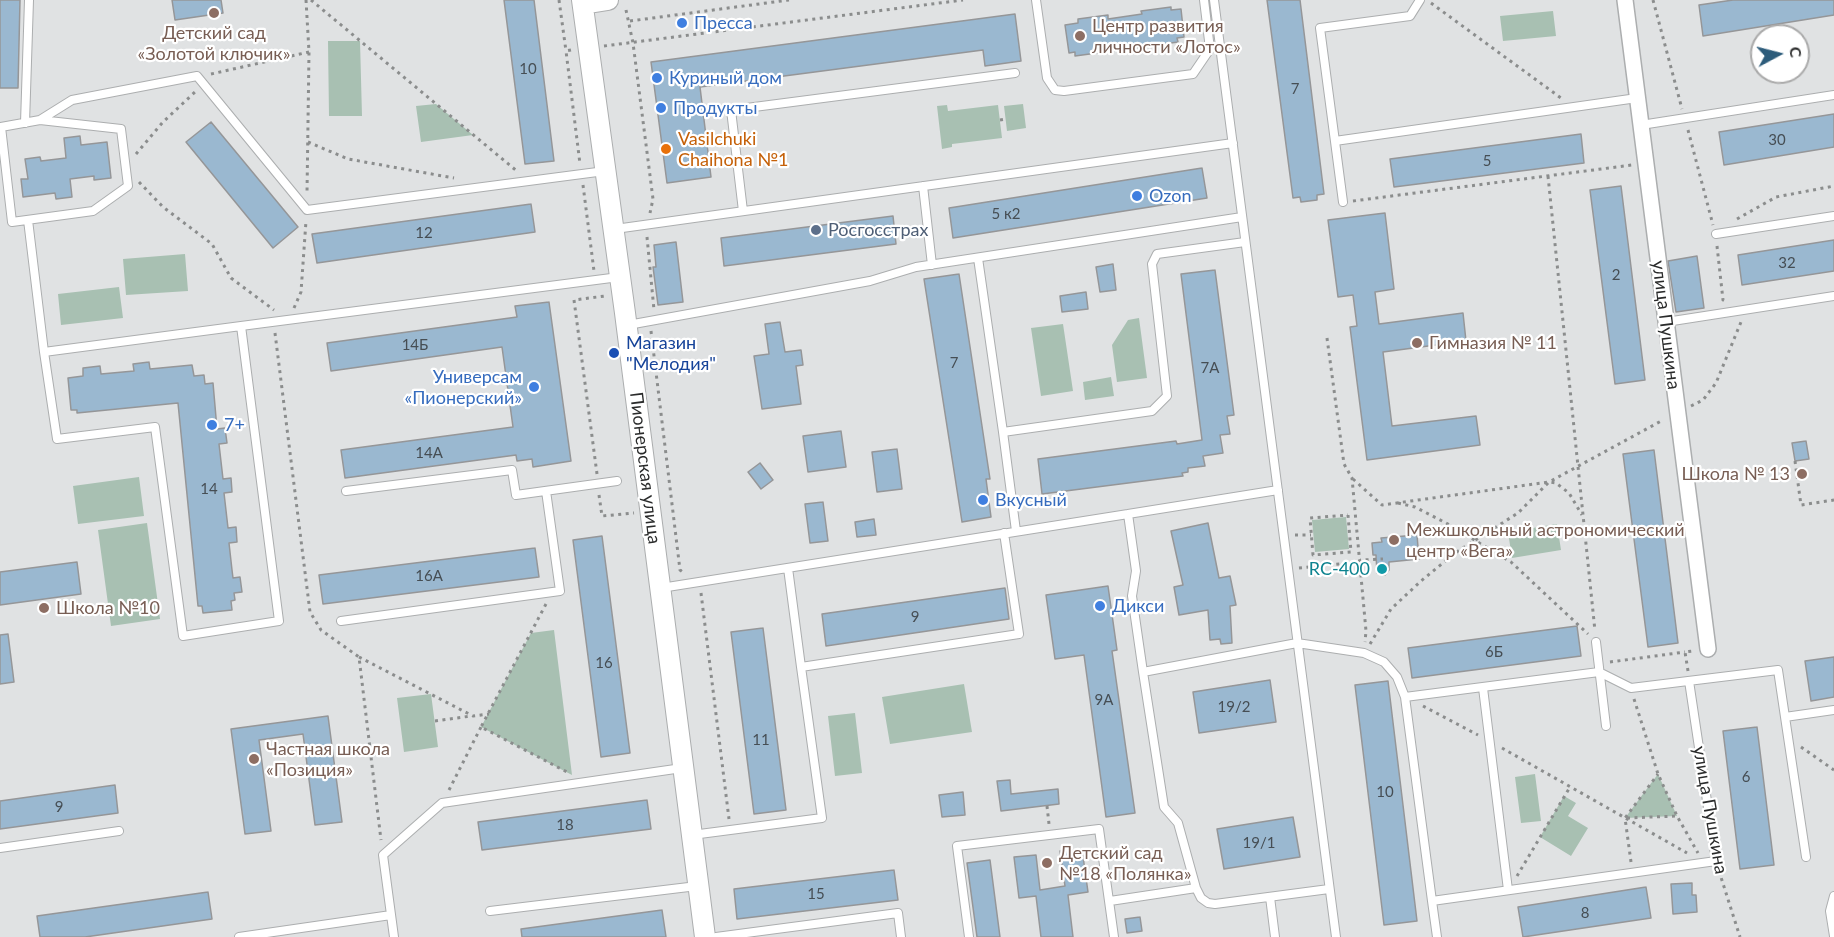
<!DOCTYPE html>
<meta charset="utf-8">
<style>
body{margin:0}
#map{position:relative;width:1834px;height:937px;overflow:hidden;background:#e0e2e3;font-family:Lato,sans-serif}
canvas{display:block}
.north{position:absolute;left:1750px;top:24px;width:60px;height:60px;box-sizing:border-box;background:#fff;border:2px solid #aaa;border-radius:50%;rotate:83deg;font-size:16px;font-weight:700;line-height:24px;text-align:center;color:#2a2b2b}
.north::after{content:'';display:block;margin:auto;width:21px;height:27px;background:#2d5c7b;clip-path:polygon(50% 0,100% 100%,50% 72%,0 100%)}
</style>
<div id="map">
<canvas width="1834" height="937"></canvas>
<div class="north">С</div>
</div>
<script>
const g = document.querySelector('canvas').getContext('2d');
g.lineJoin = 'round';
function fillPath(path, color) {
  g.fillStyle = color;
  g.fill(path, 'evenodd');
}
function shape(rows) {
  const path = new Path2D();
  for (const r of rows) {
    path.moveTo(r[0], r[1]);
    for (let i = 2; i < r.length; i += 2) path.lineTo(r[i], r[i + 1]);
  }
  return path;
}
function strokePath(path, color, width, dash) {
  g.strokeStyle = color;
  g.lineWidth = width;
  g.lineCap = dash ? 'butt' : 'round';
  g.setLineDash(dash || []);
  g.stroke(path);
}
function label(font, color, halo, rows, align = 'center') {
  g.font = font + ' Lato,sans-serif';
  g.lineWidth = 4.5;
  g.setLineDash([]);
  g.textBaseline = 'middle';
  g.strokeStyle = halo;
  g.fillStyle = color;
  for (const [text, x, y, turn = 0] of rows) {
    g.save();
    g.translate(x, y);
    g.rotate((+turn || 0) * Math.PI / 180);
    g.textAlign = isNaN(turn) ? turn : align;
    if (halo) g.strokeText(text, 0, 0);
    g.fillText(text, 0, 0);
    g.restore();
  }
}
fillPath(shape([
 [1553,11,1556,36,1503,41,1500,16],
 [328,41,360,41,362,116,329,116],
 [436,104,473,135,421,142,416,106],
 [1023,104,1026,128,1007,131,1004,106],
 [947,105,948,111,998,105,1002,138,952,144,952,147,942,149,937,106],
 [185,254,188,291,126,295,123,259],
 [119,287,123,318,61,325,58,294],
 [1139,318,1147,378,1117,382,1112,345,1128,320],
 [1063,324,1073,391,1041,396,1031,328],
 [1111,377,1114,396,1085,400,1083,382],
 [139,477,144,516,78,524,73,486],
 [1346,517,1349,549,1315,552,1312,520],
 [147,523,160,619,111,626,98,530],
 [1557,524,1561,550,1512,558,1508,532],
 [554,630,572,775,481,727,531,633],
 [964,684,972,732,890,744,882,697],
 [431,694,438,747,404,752,397,698],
 [855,713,862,773,835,776,828,716],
 [1535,774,1541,821,1521,823,1515,777],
 [1658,774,1677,816,1625,818],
 [1564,796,1576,803,1568,816,1588,828,1571,856,1540,837]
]), '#a8c0b2');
const building = shape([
 [0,0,20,0,18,88,0,88,0,0],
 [172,0,221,0,223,13,175,20,172,0],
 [504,0,534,0,554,161,525,164,504,0],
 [1267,0,1300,0,1324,194,1317,195,1317,200,1301,202,1300,197,1293,198,1267,0],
 [1733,0,1834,0,1834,15,1703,36,1699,5,1733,0],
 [1171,7,1171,10,1181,9,1184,37,1177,38,1178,42,1075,56,1075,52,1069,53,1065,25,1078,23,1078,19,1108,15,1108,19,1142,14,1141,11,1171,7],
 [1015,14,1021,61,985,66,983,50,700,87,711,177,667,183,651,62,1015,14],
 [1834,114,1834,147,1724,165,1719,132,1834,114],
 [211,122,298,227,273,248,186,142,211,122],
 [1581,134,1584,163,1394,187,1390,159,1581,134],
 [80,136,81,145,107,142,111,178,94,180,94,176,70,179,72,197,56,199,55,193,23,197,21,179,28,179,25,159,40,157,41,161,66,158,64,138,80,136],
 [1202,168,1207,198,953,238,949,208,1202,168],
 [1621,186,1645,380,1615,384,1590,190,1621,186],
 [531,204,535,232,317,263,312,234,531,204],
 [1385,213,1394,289,1375,292,1379,324,1463,313,1466,341,1383,352,1392,426,1476,416,1480,445,1367,460,1350,327,1357,326,1353,295,1338,297,1328,220,1385,213],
 [893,216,896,244,724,266,721,238,893,216],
 [1834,240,1834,271,1742,285,1738,255,1834,240],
 [676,242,683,302,658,305,653,267,656,267,654,245,676,242],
 [1697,256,1704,308,1676,312,1668,261,1697,256],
 [1113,264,1116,290,1100,292,1096,267,1113,264],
 [1215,270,1234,415,1227,416,1230,434,1220,435,1223,453,1203,456,1205,466,1188,468,1188,472,1182,473,1183,476,1042,494,1038,459,1176,441,1177,444,1202,440,1181,274,1215,270],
 [959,274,990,479,986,479,991,517,962,522,924,279,959,274],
 [1086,292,1088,309,1062,312,1060,296,1086,292],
 [549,302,571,461,533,467,532,459,517,461,516,455,345,478,341,450,513,427,502,347,331,371,327,343,517,317,515,306,549,302],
 [780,322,785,352,801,350,803,365,796,366,801,404,762,409,754,356,769,354,765,324,780,322],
 [149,362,150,369,192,365,194,376,204,375,205,384,213,383,217,429,225,428,227,443,219,444,223,479,231,478,232,492,224,493,228,528,236,527,237,542,229,543,232,570,233,578,240,577,242,592,234,593,235,600,231,601,232,610,203,613,202,606,198,606,178,403,77,413,77,410,71,410,68,378,83,376,83,368,100,366,101,374,134,371,133,364,149,362],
 [841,431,846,467,808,472,803,436,841,431],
 [1806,441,1809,459,1795,461,1792,443,1806,441],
 [897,449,902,489,877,492,872,452,897,449],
 [1654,450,1678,643,1648,647,1623,454,1654,450],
 [760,463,773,480,761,489,748,472,760,463],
 [823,502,828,541,810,543,805,504,823,502],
 [874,519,876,535,857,537,855,522,874,519],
 [1208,523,1219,578,1230,576,1236,605,1230,606,1232,643,1221,644,1220,639,1210,640,1208,610,1179,615,1174,587,1183,585,1171,531,1208,523],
 [1417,535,1419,559,1389,562,1389,570,1385,575,1377,573,1376,555,1373,555,1372,543,1382,542,1381,538,1417,535],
 [602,536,630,753,601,757,573,540,602,536],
 [535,548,539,577,323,604,319,575,535,548],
 [77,562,81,594,0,605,0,572,77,562],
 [1108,586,1117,650,1112,651,1135,813,1106,817,1084,655,1055,659,1046,595,1108,586],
 [1005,588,1009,619,826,646,822,614,1005,588],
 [1577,626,1581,656,1412,678,1408,648,1577,626],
 [763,628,786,810,754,814,731,632,763,628],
 [8,634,14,682,0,684,0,635,8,634],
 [1834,657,1834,697,1811,701,1805,661,1834,657],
 [1270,680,1276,722,1199,733,1193,692,1270,680],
 [1388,681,1417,921,1384,925,1355,685,1388,681],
 [328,716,342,822,315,825,303,734,259,740,271,831,245,834,231,729,328,716],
 [1757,727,1774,865,1740,869,1723,731,1757,727],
 [1010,780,1011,794,1058,789,1059,804,1001,811,997,781,1010,780],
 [115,785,118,813,0,829,0,801,115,785],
 [963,792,965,815,942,817,939,795,963,792],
 [647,800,651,829,482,850,478,822,647,800],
 [1293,817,1300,857,1224,869,1217,829,1293,817],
 [1082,849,1088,892,1068,895,1073,937,1041,937,1036,896,1019,898,1014,857,1036,855,1040,890,1065,886,1060,851,1082,849],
 [990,860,1000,937,977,937,967,863,990,860],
 [894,870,898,900,737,919,734,889,894,870],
 [1692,883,1692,895,1696,895,1697,912,1673,914,1671,884,1692,883],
 [1646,887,1651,918,1523,937,1518,907,1646,887],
 [208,892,212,919,85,937,40,937,37,916,208,892],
 [662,910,666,937,522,937,521,929,662,910],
 [1140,917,1142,931,1127,933,1125,919,1140,917]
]);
fillPath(building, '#9ab8d0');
strokePath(building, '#959698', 1.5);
const service = shape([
 [1036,0,1047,78,1055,90,1064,91,1193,74,1210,49,1204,0],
 [1214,0,1336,937],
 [40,120,121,129,128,186,93,211,12,222,1,127,40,120,72,100,197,76,307,210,605,171],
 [25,123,29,0],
 [1641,125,1834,95],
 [1335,141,1637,98],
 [923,186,932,265],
 [1343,202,1320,28,1410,16,1420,0],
 [743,211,731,110,1015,73],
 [28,220,44,352],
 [615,229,1233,143],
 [1716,234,1834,216],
 [978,258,1003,432],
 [1666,322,1834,296],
 [628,325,870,281,916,267,1242,217],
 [241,326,279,621,183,636,155,427,57,439,44,352,241,326,619,277],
 [346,491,512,470,516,495,617,481],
 [1128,514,1278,490],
 [1016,531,1003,432,1152,411,1167,396,1152,264,1157,254,1245,242],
 [788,568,801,667,1019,634,1004,533],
 [661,588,1128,514,1136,571,1132,596,1143,672,1297,643,1364,653,1384,662,1397,677,1405,697,1599,672,1631,688,1778,670,1785,717,1834,710],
 [341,621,560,591,546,491],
 [1596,642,1606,726],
 [1143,672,1164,807,1178,823,1196,888,1201,898,1208,903,1215,904,1329,889],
 [1483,688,1508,890],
 [1405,697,1432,901],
 [1785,717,1806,857],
 [692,835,822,818,801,667],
 [0,848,119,831],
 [1834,896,1830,911,1834,936],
 [1270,897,1275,937],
 [1110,901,1196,888],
 [490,911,697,886],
 [239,937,391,915],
 [394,937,383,855,442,803,682,768],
 [716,937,898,913,901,937],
 [969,937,957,846,1099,829,1114,937],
 [1437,937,1432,901,1716,861,1689,681]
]);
const minor = shape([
 [1625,0,1708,649]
]);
const tertiary = shape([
 [582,0,625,313,705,937],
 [583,4,608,0]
]);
strokePath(service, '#acaeaf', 10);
strokePath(minor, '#acaeaf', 18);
strokePath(tertiary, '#acaeaf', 22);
strokePath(shape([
 [306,0,309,52,307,193],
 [311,0,518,172],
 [559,0,566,51],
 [1653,0,1682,109],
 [1431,3,1561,98],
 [626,10,633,43,653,199,650,213],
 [630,21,789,0],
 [604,46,963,0],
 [571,50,566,51,580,164],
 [211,74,309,52],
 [1000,120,1006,119],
 [1688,130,1713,225],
 [308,142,348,159,454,178],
 [136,154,163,122,195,92],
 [1548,176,1595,631],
 [139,182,163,207,212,244,231,278,274,310],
 [583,185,594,271],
 [1353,201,1632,165],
 [1737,219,1776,197,1834,186],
 [647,237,654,310],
 [1717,246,1723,300,1725,301],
 [294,308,301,292,306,221],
 [651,331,680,570,684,573],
 [275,333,310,612,321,630,359,657,381,840],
 [1327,338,1344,464,1352,478,1366,631,1365,642],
 [1691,406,1703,400,1716,383,1741,322],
 [1795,461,1801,505,1834,500],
 [597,474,574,300,605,296],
 [1353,479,1382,505,1549,482,1556,483,1569,493,1582,515],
 [599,495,602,516,634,513],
 [1398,503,1415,507,1446,523,1511,562,1588,634],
 [1348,515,1351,552,1313,555,1310,518,1348,515],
 [1295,535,1311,535],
 [1299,568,1358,562,1361,560,1383,559],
 [701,593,729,819],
 [546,604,481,727,567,772],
 [1370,644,1391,609,1421,581,1455,553,1518,513,1549,482,1663,420],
 [359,657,473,716,489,714],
 [1610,662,1685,652],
 [1688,671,1685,652,1693,651],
 [1634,699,1658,774,1677,816,1698,853],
 [1423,706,1478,735],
 [435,721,471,716],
 [1801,747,1834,770],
 [1502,748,1687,853],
 [449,790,481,727],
 [1047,806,1049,824],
 [1627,818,1677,816],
 [1631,862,1625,818,1658,774],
 [1719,871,1740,937],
 [1517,876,1570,787]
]), '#8b8d8d', 3, [3, 4.5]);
strokePath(service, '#fff', 8);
strokePath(minor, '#fff', 15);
strokePath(tertiary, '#fff', 20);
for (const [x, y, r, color] of [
 [214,13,6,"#8d6e63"],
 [682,23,6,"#3f7fe0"],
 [1080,36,6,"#8d6e63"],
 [657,78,6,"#3f7fe0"],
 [661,108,6,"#3f7fe0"],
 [666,149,6,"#e8710a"],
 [1137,196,6,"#3f7fe0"],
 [816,230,6,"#5c6f8a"],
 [1417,343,6,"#8d6e63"],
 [614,353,6,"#1a4fb4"],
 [534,387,6,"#3f7fe0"],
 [212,425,6,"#3f7fe0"],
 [1802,474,6,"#8d6e63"],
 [983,500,6,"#3f7fe0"],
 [1394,540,6,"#8d6e63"],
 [1382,569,6,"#0f9aa8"],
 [1100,606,6,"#3f7fe0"],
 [44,608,6,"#8d6e63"],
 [254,759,6,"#8d6e63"],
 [1047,863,6,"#8d6e63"]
]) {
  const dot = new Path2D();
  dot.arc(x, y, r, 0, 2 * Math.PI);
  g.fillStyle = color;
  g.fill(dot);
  strokePath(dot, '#fff', 2);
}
label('15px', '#464e54', null, [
 ["10",528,69],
 ["7",1295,89],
 ["30",1777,140],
 ["5",1487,161],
 ["5 к2",1006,214],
 ["12",424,233],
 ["32",1787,263],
 ["2",1616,275],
 ["14Б",415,345],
 ["7",954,363],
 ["7А",1210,368],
 ["14А",429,453],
 ["14",209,489],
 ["16А",429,576],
 ["9",915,617],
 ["6Б",1494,652],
 ["16",604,663],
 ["9А",1104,700],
 ["19/2",1234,707],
 ["11",761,740],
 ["6",1746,777],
 ["10",1385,792],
 ["9",59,807],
 ["18",565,825],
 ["19/1",1259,843],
 ["15",816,894],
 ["8",1585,913]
]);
label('18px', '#366cbe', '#fff', [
 ["Пресса",694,23],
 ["Куриный дом",669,78],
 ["Продукты",673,108],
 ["Ozon",1149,196],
 ["Универсам",522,377,"right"],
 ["«Пионерский»",522,398,"right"],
 ["7+",224,425],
 ["Вкусный",995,500],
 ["Дикси",1112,606]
], 'left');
label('18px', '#785e54', '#fff', [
 ["Центр развития",1092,26],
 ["личности «Лотос»",1092,47],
 ["Детский сад",214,33,"center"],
 ["«Золотой ключик»",214,54,"center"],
 ["Гимназия № 11",1429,343],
 ["Школа № 13",1790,474,"right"],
 ["Межшкольный астрономический",1406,530],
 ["центр «Вега»",1406,551],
 ["Школа №10",56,608],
 ["Частная школа",266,749],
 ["«Позиция»",266,770],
 ["Детский сад",1059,853],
 ["№18 «Полянка»",1059,874]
], 'left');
label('18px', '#c56008', '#fff', [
 ["Vasilchuki",678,139],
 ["Chaihona №1",678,160]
], 'left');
label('18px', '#4e5e75', '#fff', [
 ["Росгосстрах",828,230]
], 'left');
label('18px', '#2a2b2b', '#fff', [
 ["улица Пушкина",1666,325,83],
 ["Пионерская улица",645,468,83],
 ["улица Пушкина",1710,810,80]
]);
label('18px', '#164399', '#fff', [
 ["Магазин",626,343],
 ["\"Мелодия\"",626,364]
], 'left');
label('18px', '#0d838f', '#fff', [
 ["RC-400",1370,569]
], 'right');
</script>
